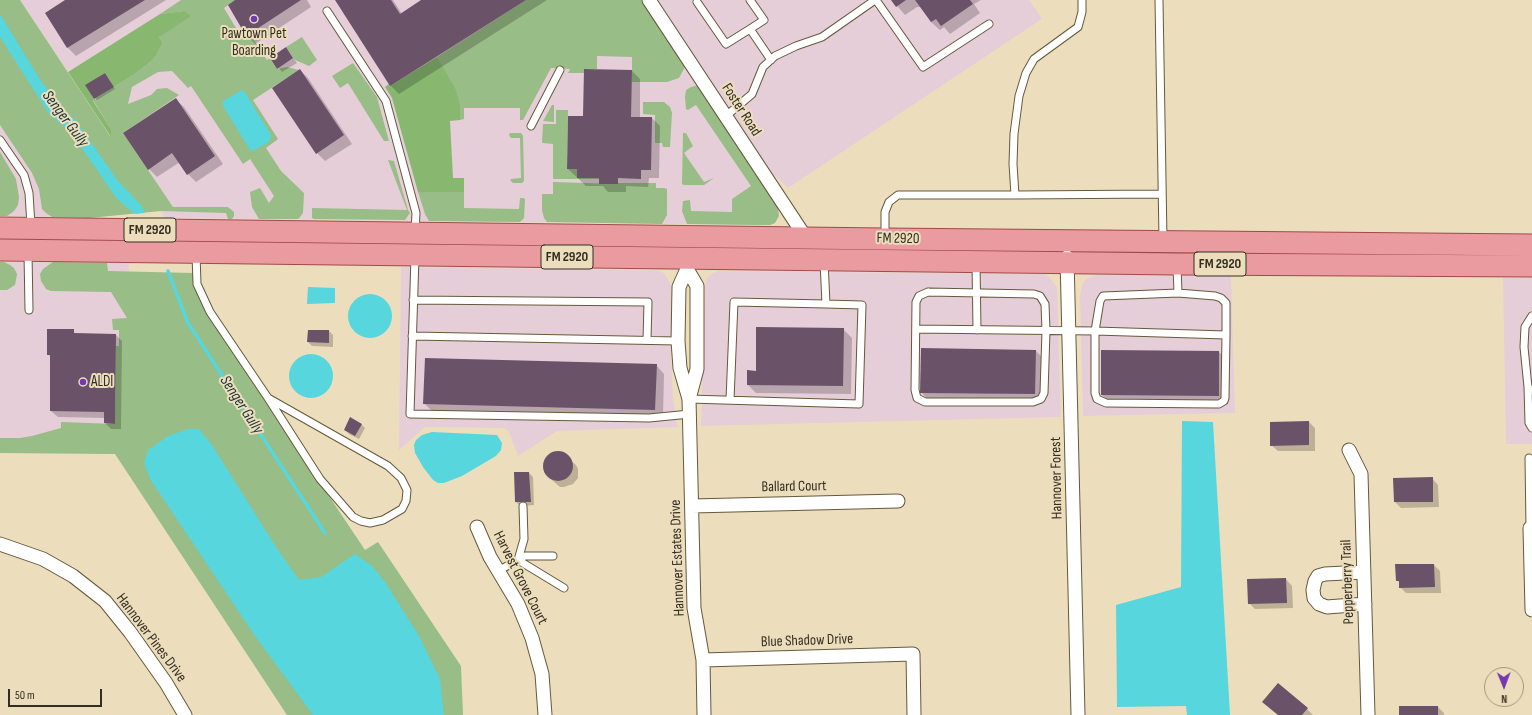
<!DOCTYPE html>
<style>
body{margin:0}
#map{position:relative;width:1532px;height:715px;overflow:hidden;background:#ecdebd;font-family:"Sofia Sans Condensed",sans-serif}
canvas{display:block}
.north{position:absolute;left:1484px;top:667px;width:40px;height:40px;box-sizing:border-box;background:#ecdebd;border:1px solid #a2987f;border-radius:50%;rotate:179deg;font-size:11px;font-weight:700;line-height:16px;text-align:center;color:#332e21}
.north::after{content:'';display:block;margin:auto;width:14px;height:18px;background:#7339af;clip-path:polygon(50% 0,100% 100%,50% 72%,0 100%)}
.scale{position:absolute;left:8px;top:689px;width:94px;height:18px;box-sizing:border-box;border:2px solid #332e21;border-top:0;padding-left:5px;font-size:12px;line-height:14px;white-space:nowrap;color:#332e21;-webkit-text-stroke:3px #ecdebd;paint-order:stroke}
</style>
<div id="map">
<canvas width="1532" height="715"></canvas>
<div class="north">N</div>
<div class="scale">50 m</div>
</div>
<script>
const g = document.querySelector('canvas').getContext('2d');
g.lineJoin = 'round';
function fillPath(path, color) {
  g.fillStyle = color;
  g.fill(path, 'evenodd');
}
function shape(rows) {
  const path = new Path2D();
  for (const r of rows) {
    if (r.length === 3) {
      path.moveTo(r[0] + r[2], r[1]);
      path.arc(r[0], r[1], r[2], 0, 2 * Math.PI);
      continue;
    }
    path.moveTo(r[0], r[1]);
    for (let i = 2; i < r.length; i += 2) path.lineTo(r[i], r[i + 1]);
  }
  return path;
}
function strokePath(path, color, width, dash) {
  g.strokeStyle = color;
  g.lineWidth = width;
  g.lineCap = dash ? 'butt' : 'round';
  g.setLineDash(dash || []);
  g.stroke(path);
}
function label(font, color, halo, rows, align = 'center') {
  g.font = font + ' "Sofia Sans Condensed",sans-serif';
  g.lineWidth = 4;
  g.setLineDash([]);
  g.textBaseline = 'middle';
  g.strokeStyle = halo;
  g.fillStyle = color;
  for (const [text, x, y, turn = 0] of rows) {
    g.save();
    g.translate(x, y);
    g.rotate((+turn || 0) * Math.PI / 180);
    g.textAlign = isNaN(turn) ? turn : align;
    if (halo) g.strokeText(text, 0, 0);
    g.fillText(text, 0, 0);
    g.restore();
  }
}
fillPath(shape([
 [20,0,642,0,720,118,778,209,779,216,775,223,770,225,756,225,165,218],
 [657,0,1029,0,1042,19,788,188,773,174],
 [0,85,89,218,0,216],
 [0,262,129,263,124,449,115,454,0,453],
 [401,267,655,270,664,273,671,285,671,354,673,399,678,427,557,431,518,456,509,432,504,428,425,427,399,450],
 [719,271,1044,274,1048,276,1057,287,1061,417,701,426,705,287,707,278,713,273],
 [1096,275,1231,276,1235,413,1083,416,1080,295,1082,285,1086,279],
 [1503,278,1532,278,1532,444,1506,444]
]), '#e6ced8');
fillPath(shape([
 [0,0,20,0,110,136,111,129,93,100,135,74,154,59,163,43,159,37,184,11,160,14,181,0,235,0,224,8,242,38,250,34,267,60,270,58,277,69,287,67,299,70,253,100,278,139,266,148,281,171,304,193,303,213,300,217,298,219,259,219,252,207,250,192,260,188,269,203,274,196,250,159,243,164,191,86,188,88,172,71,158,72,132,87,128,104,151,95,157,89,167,88,179,95,123,133,173,207,228,207,234,212,234,216,232,219,228,219,226,213,161,211,89,218,52,217,46,213,42,209,39,189,32,173,0,125],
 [526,0,642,0,685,65,685,67,679,78,667,82,632,82,632,57,597,56,597,69,584,69,584,73,568,73,570,69,551,68,523,120,520,120,520,108,464,108,464,119,460,120,460,105,437,57],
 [302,37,317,60,309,66,295,60,286,47],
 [353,63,377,97,389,141,384,141,348,83,340,88,332,76],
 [699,85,775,202,778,209,779,216,775,223,770,225,756,225,687,224,682,211,683,201,690,200,691,211,732,212,732,199,751,186,696,105,688,110,686,109,685,97,686,90,691,87],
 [643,102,664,102,670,107,672,113,670,147,663,147,662,143,655,143,655,115,643,114],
 [552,105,554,105,554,122,543,121],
 [556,110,568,110,567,169,577,169,577,178,599,178,599,179,553,179,553,144,543,143,542,142,543,124,556,124],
 [510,133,521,133,523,136,524,181,522,183,513,183,510,180,511,179,521,178,520,138,511,138,509,135],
 [683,133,686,133,693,146,684,153,704,182,714,178,704,185,684,185,682,184],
 [0,152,16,179,19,197,18,205,14,211,7,216,0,216],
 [388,160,394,161,408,210,410,213,405,220,314,219,312,218,312,208,407,210],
 [553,182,618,184,618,183,656,183,656,188,664,188,667,189,667,215,662,224,547,222,544,218,542,210,542,194,553,194],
 [418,192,464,192,464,208,519,209,520,198,523,198,525,199,524,218,520,222,429,221,425,214],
 [0,262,4,262,10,265,14,268,17,274,15,285,7,290,0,290],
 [53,262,107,263,108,271,193,273,198,292,206,312,365,550,378,542,461,666,463,715,287,715,115,454,0,453,0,438,20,438,32,436,61,428,61,422,115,424,116,346,119,346,119,330,113,330,112,319,127,318,111,292,51,291,46,289,41,281,40,274,43,269]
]), '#98bd86');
fillPath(shape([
 [184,11,191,16,159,37,163,43,154,59,135,74,114,87,105,73,86,85,94,99,93,101,111,129,111,137,68,72,160,14],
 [437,57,456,90,460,105,460,120,450,121,453,178,464,178,464,192,418,192,392,98,385,87,389,84,390,86]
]), '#88b870');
fillPath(shape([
 [0,14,39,78,59,105,76,121,118,181,141,205,145,213,135,214,117,199,70,131,49,114,0,37],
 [242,90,244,91,271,135,270,141,255,150,250,150,223,106,223,101],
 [308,287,335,288,335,303,307,304],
 [370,316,22],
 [311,376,22],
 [1182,421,1213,422,1230,715,1187,715,1186,706,1117,707,1116,605,1181,587],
 [188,429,199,429,212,445,276,547,299,580,321,577,355,554,372,566,385,582,419,636,440,679,444,715,313,715,255,636,150,479,144,463,148,450,168,436],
 [432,432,497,435,502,443,501,450,496,456,462,476,444,483,438,483,433,480,423,467,415,453,414,445,416,440,422,435]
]), '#57d6de');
fillPath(shape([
 [67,0,166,0,76,56,68,48,46,13],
 [237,0,307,0,311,7,255,44,247,35,230,5],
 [336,0,393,0,402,14,423,0,547,0,399,94,391,86],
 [892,0,981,0,974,4,980,13,950,34,944,27,940,30,931,22,921,7,917,7,905,15],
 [286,48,297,63,282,72,271,58],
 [300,70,308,78,352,144,325,161,317,153],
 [632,71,640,79,640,118,652,118,660,126,659,178,649,178,648,187,626,186,626,192,608,192,603,186,586,186,568,169,584,117],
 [106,76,115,89,97,100,87,86],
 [175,99,184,107,223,164,196,182,188,174,180,162,157,177,149,169],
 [843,329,852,338,851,394,756,393,748,385,757,372],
 [73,330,75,334,116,335,122,341,121,429,111,429,105,423,105,418,58,417,51,411,51,356,48,355],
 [309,331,329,331,333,335,333,347,312,346,308,342],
 [1036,351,1044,359,1043,402,929,401,921,392],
 [1219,352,1227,360,1226,404,1110,403,1102,395],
 [656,365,664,374,663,418,433,412,424,403],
 [1309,422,1315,428,1315,451,1278,451,1271,445],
 [361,424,365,428,359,439,349,434,345,430],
 [553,453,562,453,576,465,578,469,578,478,573,484,564,487,560,487,546,475,544,471,544,462,549,455],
 [529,473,533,477,534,505,520,506,516,502],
 [1432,478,1438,485,1439,507,1401,508,1395,502],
 [1396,565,1434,565,1440,571,1441,593,1406,593,1400,587,1400,583,1397,580],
 [1286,579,1292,586,1293,608,1255,609,1249,603],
 [1278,685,1307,709,1313,715,1278,715,1270,708],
 [1438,707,1444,713,1444,715,1400,715]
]), '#0003');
strokePath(shape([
 [168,271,188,323,325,533]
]), '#57d6de', 3.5);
fillPath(shape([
 [65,0,145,0,67,48,45,13],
 [235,0,301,0,246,36,228,5],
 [335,0,391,0,400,14,421,0,526,0,390,86],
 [891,0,906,0,896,7],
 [915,0,970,0,973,4,941,26,936,19,931,22],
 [286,47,293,58,277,69,270,58],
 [300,69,344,135,316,154,272,88],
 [584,69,632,70,631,117,652,117,651,170,641,170,641,179,618,178,618,184,599,184,599,178,577,178,577,169,567,169,568,116,583,116],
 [105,73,114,87,94,99,85,85],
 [176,98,215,156,187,175,172,153,148,170,123,133],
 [756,327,844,328,843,386,747,385,747,370,756,371],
 [47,329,74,329,74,333,116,334,115,424,104,423,104,412,50,411,50,355,47,355],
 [308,330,329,330,329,343,307,342],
 [921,348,1036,350,1035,394,920,393],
 [1101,350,1219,351,1219,396,1101,395],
 [425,358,657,364,655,410,423,404],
 [350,417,362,424,355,436,344,430],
 [1309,421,1309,445,1270,446,1270,422],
 [558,466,15],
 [514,472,529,472,531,502,515,502],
 [1433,477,1433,502,1394,502,1393,478],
 [1395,564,1434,564,1435,587,1399,588,1399,581,1396,581],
 [1286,578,1287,603,1248,604,1247,579],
 [1278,683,1308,708,1302,715,1278,715,1262,702],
 [1399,706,1438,706,1438,715,1399,715]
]), '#6a5269');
const lane = shape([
 [876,0,923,67,989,24],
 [1159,0,1163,239],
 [697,2,726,44,750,29,771,60],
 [327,11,386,101,416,213,415,231],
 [750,29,764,20,750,0],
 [726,116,752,94,763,67,775,56,796,46,822,37,875,0],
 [531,126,560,70],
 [0,140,24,175,29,193,31,226],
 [1015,195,1162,194],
 [885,238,885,212,889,202,898,195,1015,195,1013,164,1014,134,1019,96,1026,73,1034,59,1078,27,1082,12,1082,0],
 [28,253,29,310],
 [196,254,197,284,210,312,268,398,320,479,353,517,361,521,370,523,383,520,402,509,406,501,407,490,401,478,388,466,268,398],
 [415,257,410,414,649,418,690,414],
 [976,262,977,330],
 [928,292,1034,294,1040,296,1045,304,1046,331,1044,393,1041,399,1033,402,925,402,917,398,915,390,916,302,919,296,928,292],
 [1178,293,1215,296,1221,298,1226,303,1226,335,1225,398,1224,401,1219,404,1215,404,1106,403,1097,399,1095,393,1095,331,1226,335],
 [413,300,648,302,647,340],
 [1532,316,1525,327,1524,347,1528,387,1532,391],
 [916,329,1095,331,1100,301,1103,296,1178,293,1177,266],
 [412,336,678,341],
 [1528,387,1529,423,1532,428],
 [689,399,859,404,862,305,826,304,824,261],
 [730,400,734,302,826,304],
 [1529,458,1530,528],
 [523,506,524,539,518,560,564,588],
 [498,571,525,556,553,556]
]);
const street = shape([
 [649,0,806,238],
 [1067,257,1078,715],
 [686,262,687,269,697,286,697,369,689,399],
 [687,269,679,287,678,341,680,368,689,399,694,608,703,660,704,715],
 [1349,450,1361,474,1368,715],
 [692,506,898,501],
 [477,527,490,557,518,604,532,638,542,674,545,715],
 [1532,528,1530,528,1532,610],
 [0,544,43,559,73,576,105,601,130,632,166,683,185,715],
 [1364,572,1325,574,1318,576,1315,581,1313,590,1314,598,1319,604,1327,607,1365,604],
 [703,660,913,654,914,715]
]);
const primary = shape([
 [0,228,885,239,1532,245],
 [0,250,1177,264,1532,266]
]);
strokePath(lane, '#65593c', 9);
strokePath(street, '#65593c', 15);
strokePath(primary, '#a0494a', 23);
strokePath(lane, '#fff', 7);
strokePath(street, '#fff', 13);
strokePath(primary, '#e99ba0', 21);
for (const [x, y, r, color] of [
 [254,19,4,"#7339af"],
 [83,382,4,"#7339af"]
]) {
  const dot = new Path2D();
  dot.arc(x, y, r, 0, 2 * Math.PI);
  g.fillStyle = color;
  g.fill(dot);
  strokePath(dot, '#ecdebd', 1.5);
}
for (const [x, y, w] of [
 [150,230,52],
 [567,257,52],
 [1220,264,52]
]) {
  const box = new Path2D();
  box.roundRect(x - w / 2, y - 12, w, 24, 3);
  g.fillStyle = '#ecdebd';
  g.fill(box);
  strokePath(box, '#332e21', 1);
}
label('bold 14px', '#332e21', null, [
 ["FM 2920",150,230],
 ["FM 2920",567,257],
 ["FM 2920",1220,264]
]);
label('15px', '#332e21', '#ecdebd', [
 ["Pawtown Pet",254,34],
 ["Boarding",254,51],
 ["ALDI",91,382,"left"]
]);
label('15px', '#332e21', '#ecdebd', [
 ["Foster Road",741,110,57],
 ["FM 2920",898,239,1],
 ["Hannover Forest",1057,478,-91],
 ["Ballard Court",794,487,-1],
 ["Hannover Estates Drive",678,558,-92],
 ["Harvest Grove Court",520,578,63],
 ["Pepperberry Trail",1348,582,-92],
 ["Hannover Pines Drive",151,638,53],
 ["Blue Shadow Drive",807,641,-2]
]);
label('italic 16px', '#213739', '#ecdebd', [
 ["Senger Gully",65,119,53],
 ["Senger Gully",241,405,57]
]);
</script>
